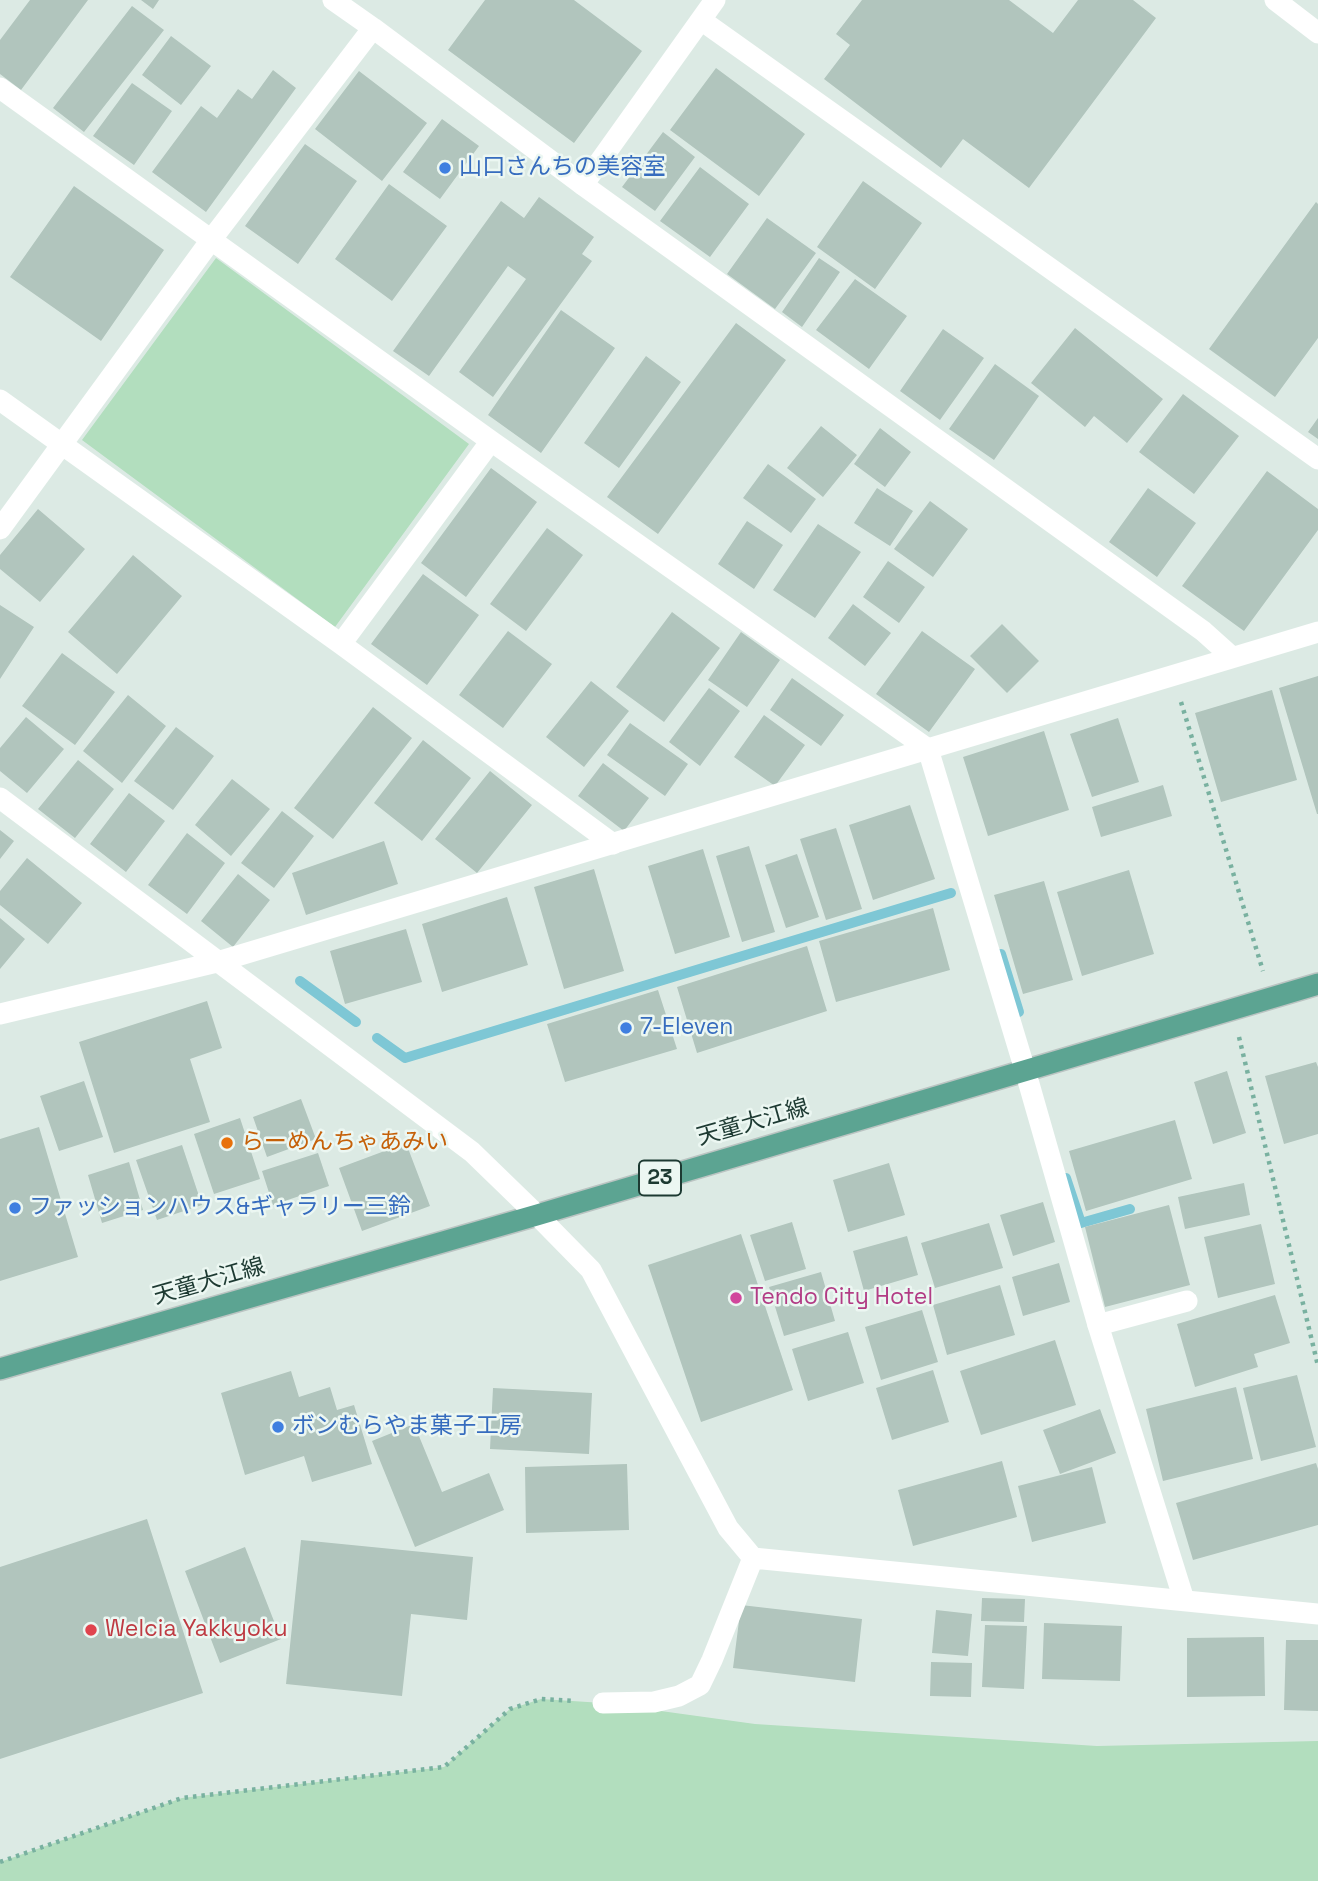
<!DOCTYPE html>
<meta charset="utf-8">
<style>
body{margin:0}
canvas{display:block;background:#dceae4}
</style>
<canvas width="1318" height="1881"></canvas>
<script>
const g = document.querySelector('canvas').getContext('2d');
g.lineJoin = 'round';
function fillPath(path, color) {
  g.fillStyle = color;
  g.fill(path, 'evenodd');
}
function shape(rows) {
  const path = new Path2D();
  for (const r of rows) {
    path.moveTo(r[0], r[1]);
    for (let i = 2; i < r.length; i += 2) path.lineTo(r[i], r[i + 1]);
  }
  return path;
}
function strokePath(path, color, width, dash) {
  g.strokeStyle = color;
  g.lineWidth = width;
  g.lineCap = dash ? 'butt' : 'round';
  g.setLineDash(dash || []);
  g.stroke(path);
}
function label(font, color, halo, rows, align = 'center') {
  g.font = font + ' "Space Grotesk","Noto Sans JP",sans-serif';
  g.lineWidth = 5;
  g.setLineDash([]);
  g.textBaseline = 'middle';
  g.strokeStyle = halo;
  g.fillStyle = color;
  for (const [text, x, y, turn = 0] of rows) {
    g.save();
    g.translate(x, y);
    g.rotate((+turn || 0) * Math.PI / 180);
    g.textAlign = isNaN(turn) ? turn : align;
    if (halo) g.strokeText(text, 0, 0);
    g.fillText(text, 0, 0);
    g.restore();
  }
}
fillPath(shape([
 [216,258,469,444,335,627,82,440],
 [541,1699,603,1703,755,1724,1097,1746,1318,1741,1318,1881,0,1881,0,1862,182,1798,444,1767,510,1709]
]), '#b2debe');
strokePath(shape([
 [1001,954,1019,1012],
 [300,981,356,1022],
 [377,1038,405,1058,951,893],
 [1066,1178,1081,1223,1130,1209]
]), '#7ec7d5', 10);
fillPath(shape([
 [30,0,88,0,21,90,0,74,0,40],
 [141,0,159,0,153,9],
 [485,0,574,0,642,51,574,143,448,50],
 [862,0,1009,0,1053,33,1078,0,1133,0,1156,18,1029,188,963,139,941,168,824,79,850,45,836,34],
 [132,6,164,30,84,132,53,108],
 [171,36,211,66,181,105,142,75],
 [716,68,805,134,759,196,670,130],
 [273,70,296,88,206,212,152,172,201,106,217,118,238,89,252,99],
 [359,71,427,123,382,181,315,129],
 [132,83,172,111,134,165,93,136],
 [442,119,479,146,440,199,403,172],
 [663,132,695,157,655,211,622,187],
 [305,144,357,181,298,264,245,226],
 [700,167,749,204,710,257,660,221],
 [863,181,922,223,875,289,817,247],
 [389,184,447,226,392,301,335,259],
 [74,186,164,250,101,341,10,277],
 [539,197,594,237,582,254,592,261,493,397,459,372,526,279,508,266,429,376,393,351,501,201,524,218],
 [1316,202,1318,204,1318,338,1275,397,1209,349],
 [767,218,816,253,775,309,727,274],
 [819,258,840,272,802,327,782,312],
 [855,279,907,316,869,369,816,330],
 [561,310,615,348,541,453,488,415],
 [736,323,786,360,658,534,607,497],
 [1075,328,1163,399,1127,443,1094,416,1085,427,1031,383],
 [943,329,984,358,940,420,900,391],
 [646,356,681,382,619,468,584,443],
 [995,364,1039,396,994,460,949,429],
 [1183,394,1239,436,1194,494,1139,452],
 [1318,418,1318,439,1308,432],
 [821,426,857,455,823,497,787,468],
 [880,428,911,452,885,487,854,464],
 [768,464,816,499,791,533,743,498],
 [491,468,537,502,466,597,421,563],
 [1267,471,1318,509,1318,530,1244,631,1182,586],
 [877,488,913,511,890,546,854,523],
 [1148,488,1196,523,1157,577,1109,542],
 [930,501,968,529,933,577,894,549],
 [38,509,85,549,40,602,0,569,0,555],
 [747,521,783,545,754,589,718,564],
 [818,524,861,552,815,618,773,590],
 [547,528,583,555,526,631,490,604],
 [133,555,182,596,117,674,68,632],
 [888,561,925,587,899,623,863,597],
 [423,574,479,615,427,685,371,644],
 [853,604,891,633,865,666,828,638],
 [0,605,34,627,0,679],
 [672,612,720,648,664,722,616,687],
 [1002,624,1039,661,1007,693,970,656],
 [508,631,552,664,503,728,459,695],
 [922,631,975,669,929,732,876,694],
 [741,632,780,660,747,707,708,680],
 [62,653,115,692,75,745,22,706],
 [1318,676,1318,814,1317,814,1279,688],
 [792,678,844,715,821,746,770,710],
 [591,681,629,711,584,767,546,737],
 [709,688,740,711,700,766,669,742],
 [1272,690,1297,780,1221,802,1195,713],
 [128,695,166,726,122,783,83,751],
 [373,707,412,738,333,839,294,808],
 [764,715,805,745,775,786,734,757],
 [26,717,64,749,27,793,0,771,0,748],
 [1118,718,1139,782,1092,797,1070,734],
 [630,723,688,764,665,796,607,755],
 [176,727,214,756,173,810,134,781],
 [1044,731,1069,810,988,836,963,757],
 [423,740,471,778,422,841,374,803],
 [78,760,114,789,75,838,38,809],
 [603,763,649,798,624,831,578,796],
 [490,771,532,805,477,873,435,839],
 [232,779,270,809,231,856,195,825],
 [1163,785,1172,816,1101,837,1092,807],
 [129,793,165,821,126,872,90,844],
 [910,805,935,879,873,900,849,825],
 [282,811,314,836,274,888,241,863],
 [836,828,862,909,826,920,800,839],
 [0,830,14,841,0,859],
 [187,833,225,863,187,914,148,885],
 [384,841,398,884,306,915,292,873],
 [749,846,775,932,742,942,716,856],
 [703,849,730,937,675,954,648,866],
 [797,854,819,917,786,928,765,865],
 [27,858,82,903,48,944,0,905,0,891],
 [594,869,624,971,564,989,534,887],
 [1129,870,1154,954,1082,976,1057,892],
 [238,874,270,900,233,947,201,921],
 [1044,881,1073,980,1023,994,994,895],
 [507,897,528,965,442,992,422,924],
 [933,908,950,970,836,1002,819,941],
 [0,918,25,939,0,969],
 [406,929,422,982,345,1004,330,951],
 [807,946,827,1011,697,1053,677,987],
 [658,990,677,1049,565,1082,547,1024],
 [207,1001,222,1048,190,1059,210,1122,114,1153,79,1042],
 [1316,1062,1318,1067,1318,1134,1284,1144,1265,1076],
 [1227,1071,1246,1133,1213,1144,1194,1082],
 [84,1081,103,1137,59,1151,40,1096],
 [301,1099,316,1139,267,1157,253,1117],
 [240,1118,260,1179,214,1194,194,1134],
 [1175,1120,1192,1179,1086,1211,1069,1151],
 [39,1127,78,1257,0,1281,0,1139],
 [406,1143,430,1206,362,1231,339,1168],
 [182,1145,202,1205,157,1220,136,1160],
 [318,1153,329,1186,273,1205,262,1171],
 [129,1162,143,1210,102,1223,88,1175],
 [889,1163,905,1215,848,1232,833,1180],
 [1244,1183,1250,1215,1185,1229,1178,1197],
 [1043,1202,1055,1242,1013,1256,1000,1215],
 [1169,1205,1190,1285,1105,1307,1085,1227],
 [792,1222,806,1269,765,1281,750,1235],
 [989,1223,1003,1268,935,1288,921,1243],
 [1261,1224,1275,1284,1218,1298,1204,1237],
 [741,1234,793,1390,701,1422,648,1265],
 [907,1236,918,1275,864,1291,853,1251],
 [1059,1263,1070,1302,1023,1316,1012,1277],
 [821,1272,835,1321,784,1336,769,1287],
 [1000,1285,1015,1335,947,1355,933,1305],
 [1275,1295,1290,1343,1254,1354,1258,1367,1195,1387,1177,1324],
 [922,1310,938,1362,881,1380,865,1327],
 [848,1332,864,1383,808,1401,792,1349],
 [1055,1340,1076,1405,981,1435,960,1371],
 [933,1370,949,1422,892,1440,876,1388],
 [291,1371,299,1397,330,1387,337,1410,354,1405,372,1464,312,1482,304,1456,245,1475,221,1393],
 [1297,1375,1316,1447,1261,1461,1243,1388],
 [1236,1387,1253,1459,1163,1481,1146,1409],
 [493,1388,592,1393,589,1454,490,1449],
 [1100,1409,1116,1453,1060,1474,1043,1430],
 [414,1424,442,1492,489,1473,504,1510,415,1547,372,1441],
 [1002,1461,1017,1517,913,1546,898,1490],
 [1316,1463,1318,1469,1318,1525,1193,1560,1176,1503],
 [627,1464,629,1530,526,1533,525,1467],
 [1092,1467,1106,1523,1032,1542,1018,1486],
 [147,1519,203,1693,0,1759,0,1567],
 [301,1540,473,1557,467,1620,411,1614,402,1696,286,1684],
 [245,1547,281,1639,220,1663,185,1571],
 [982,1598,1025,1599,1024,1622,981,1621],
 [741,1605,862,1619,855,1682,733,1668],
 [936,1610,972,1614,968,1656,932,1653],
 [1044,1623,1122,1626,1120,1681,1042,1679],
 [985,1625,1027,1626,1024,1689,982,1687],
 [1264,1637,1265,1696,1187,1697,1187,1638],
 [1286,1640,1318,1640,1318,1711,1284,1710],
 [931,1662,972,1663,971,1697,930,1696]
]), '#b1c5bd');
const primary = shape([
 [0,1369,537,1215,1318,984]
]);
strokePath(primary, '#bbc4c2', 24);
strokePath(shape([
 [1181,702,1263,971],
 [1239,1037,1318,1366],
 [0,1862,182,1798,444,1767,510,1709,541,1699,575,1701]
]), '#79b1a0', 4.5, [3.5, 5]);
strokePath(shape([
 [333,0,373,28,583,185,1203,631,1232,657],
 [0,88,491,441,928,749,1025,1070],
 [0,400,341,644,613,844],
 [0,529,211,240,373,28],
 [341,644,491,441],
 [537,1215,591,1270,728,1528,753,1558,1318,1614],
 [1098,1325,1187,1301],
 [603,1703,654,1702,679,1696,700,1685,712,1660,753,1558]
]), '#fff', 21);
strokePath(shape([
 [0,798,472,1152,537,1215],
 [0,1014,217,962,1318,632],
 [1025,1070,1098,1325,1184,1600]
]), '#fff', 21);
strokePath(shape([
 [1275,0,1318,33],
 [701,20,1318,459],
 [583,185,715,0]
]), '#fff', 21);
strokePath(primary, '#5ca492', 21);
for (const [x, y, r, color] of [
 [445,168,7,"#3f7fe0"],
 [626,1028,7,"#3f7fe0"],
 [227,1143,7,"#e8710a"],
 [15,1208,7,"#3f7fe0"],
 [736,1298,7,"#d1479c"],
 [278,1427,7,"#3f7fe0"],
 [91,1630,7,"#e0444e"]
]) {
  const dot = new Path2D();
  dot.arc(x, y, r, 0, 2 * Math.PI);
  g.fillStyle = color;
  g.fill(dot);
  strokePath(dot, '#ecf7f2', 2.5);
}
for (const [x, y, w] of [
 [660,1178,42]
]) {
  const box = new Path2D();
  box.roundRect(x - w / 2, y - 17.5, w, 35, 5);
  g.fillStyle = '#ecf7f2';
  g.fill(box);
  strokePath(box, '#1d3a32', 2);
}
label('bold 21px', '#1d3a32', null, [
 ["23",660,1178]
]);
label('23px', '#366cbe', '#ecf7f2', [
 ["山口さんちの美容室",459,168],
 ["7-Eleven",640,1028],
 ["ファッションハウス&ギャラリー三鈴",29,1208],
 ["ボンむらやま菓子工房",292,1427]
], 'left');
label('23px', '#1d3a32', '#ecf7f2', [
 ["天童大江線",753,1123,-16],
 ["天童大江線",209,1282,-16]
]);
label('23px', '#c56008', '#ecf7f2', [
 ["らーめんちゃあみい",241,1143]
], 'left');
label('23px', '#b23c85', '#ecf7f2', [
 ["Tendo City Hotel",750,1298]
], 'left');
label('23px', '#be3a42', '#ecf7f2', [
 ["Welcia Yakkyoku",105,1630]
], 'left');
</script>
